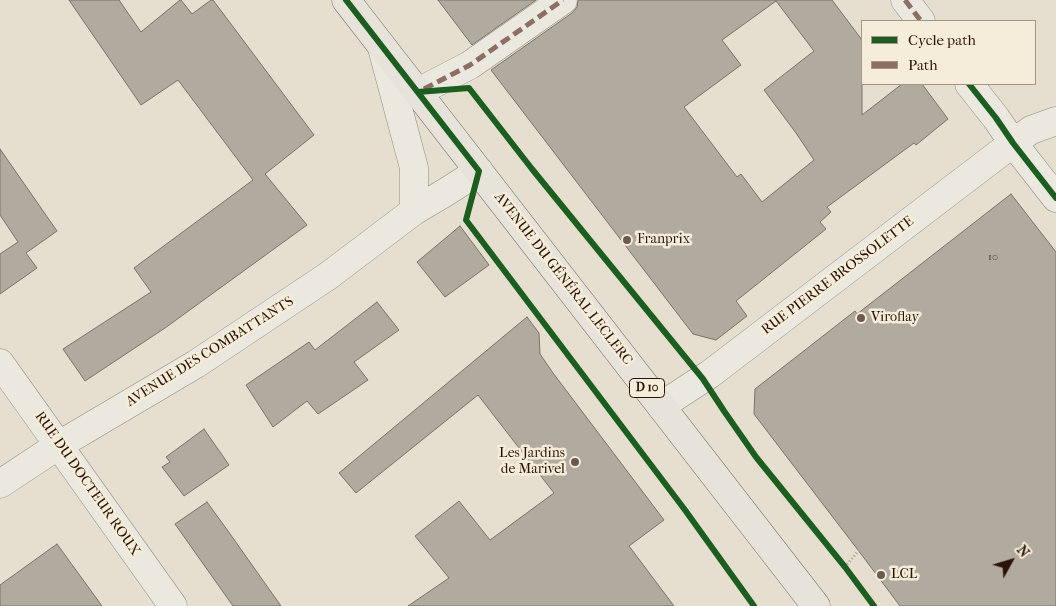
<!DOCTYPE html>
<meta charset="utf-8">
<style>
body{margin:0}
#map{position:relative;width:1056px;height:606px;overflow:hidden;background:#e6dfcf;font-family:"IM FELL French Canon",serif}
canvas{display:block}
.legend{position:absolute;left:861px;top:20px;width:175px;height:65px;box-sizing:border-box;background:#f5edd9;border:1px solid #a59685;margin:0;padding:6px 9px;list-style:none;font-size:15px;color:#2c1308}
.legend li{display:flex;align-items:center;gap:10px;height:25px}
.legend b{width:25px;border:1px solid #a59685}
.north{position:absolute;left:986px;top:536px;width:50px;height:50px;-webkit-text-stroke:4px #f5edd9;paint-order:stroke;rotate:51deg;font-size:14px;font-weight:700;line-height:20px;text-align:center;color:#2c1308}
.north::after{content:'';display:block;margin:auto;width:18px;height:22px;background:#2c1308;clip-path:polygon(50% 0,100% 100%,50% 72%,0 100%)}
</style>
<div id="map">
<canvas width="1056" height="606"></canvas>
<ul class="legend">
<li><b style="height:6px;background:#1b5e20"></b>Cycle path</li>
<li><b style="height:6px;background:#8d6e63"></b>Path</li>
</ul>
<div class="north">N</div>
</div>
<script>
const g = document.querySelector('canvas').getContext('2d');
g.lineJoin = 'round';
function fillPath(path, color) {
  g.fillStyle = color;
  g.fill(path, 'evenodd');
}
function shape(rows) {
  const path = new Path2D();
  for (const r of rows) {
    path.moveTo(r[0], r[1]);
    for (let i = 2; i < r.length; i += 2) path.lineTo(r[i], r[i + 1]);
  }
  return path;
}
function strokePath(path, color, width, dash) {
  g.strokeStyle = color;
  g.lineWidth = width;
  g.lineCap = dash ? 'butt' : 'round';
  g.setLineDash(dash || []);
  g.stroke(path);
}
function label(font, color, halo, rows, align = 'center') {
  g.font = font + ' "IM FELL French Canon",serif';
  g.lineWidth = 5;
  g.setLineDash([]);
  g.textBaseline = 'middle';
  g.strokeStyle = halo;
  g.fillStyle = color;
  for (const [text, x, y, turn = 0] of rows) {
    g.save();
    g.translate(x, y);
    g.rotate((+turn || 0) * Math.PI / 180);
    g.textAlign = isNaN(turn) ? turn : align;
    if (halo) g.strokeText(text, 0, 0);
    g.fillText(text, 0, 0);
    g.restore();
  }
}
const building = shape([
 [69,0,119,0,141,32,180,0,181,0,192,14,211,0,213,0,314,135,265,174,307,225,165,328,85,381,63,349,151,292,134,268,253,180,178,80,141,105,69,0],
 [438,0,536,0,472,45,438,0],
 [578,0,832,0,862,40,862,115,902,84,922,84,948,119,916,145,914,143,827,207,831,212,820,222,826,229,736,301,747,316,716,340,693,334,491,70,572,13,577,7,578,0],
 [776,1,814,51,764,90,796,133,814,160,762,202,741,174,737,177,684,107,741,65,722,40,776,1],
 [0,149,57,231,26,253,37,268,0,294,0,254,18,242,0,215,0,149],
 [1011,194,1056,252,1056,606,900,606,861,554,754,414,755,389,855,311,857,314,1011,194],
 [460,226,489,265,445,297,417,262,460,226],
 [377,302,399,330,354,362,368,380,318,414,307,401,273,427,246,385,309,342,315,350,377,302],
 [527,317,539,333,540,354,553,373,664,520,629,546,674,606,408,606,449,578,415,536,459,501,490,540,554,493,478,395,356,493,339,473,527,317],
 [204,429,229,465,184,496,162,467,170,462,166,457,204,429],
 [207,502,228,531,281,606,233,606,175,524,207,502],
 [57,544,102,606,0,606,0,585,57,544]
]);
fillPath(building, '#b1aa9f');
strokePath(building, '#797268', 1);
const minor = shape([
 [905,0,921,21],
 [382,48,414,168,414,211],
 [969,84,996,118,1013,143,1056,198],
 [418,92,470,65,563,0],
 [0,363,173,606],
 [661,406,710,374,1013,143,1031,130,1056,121],
 [0,484,59,445,196,364,328,276,414,211,446,192,479,171]
]);
const major = shape([
 [346,0,816,606]
]);
strokePath(minor, '#948c82', 29);
strokePath(major, '#797268', 29);
strokePath(shape([
 [845,567,859,550]
]), '#a6a099', 3, [1, 2.5]);
strokePath(minor, '#ebe8df', 28);
strokePath(major, '#e8e3da', 28);
strokePath(shape([
 [905,0,921,21],
 [424,89,470,65,563,0]
]), '#8d6e63', 5, [10, 5]);
strokePath(shape([
 [346,0,479,171,466,220,685,510,754,606],
 [969,84,996,118,1013,143,1056,198],
 [418,92,469,88,532,169,703,379,724,411,756,457,845,567,874,606]
]), '#1b5e20', 6);
for (const [x, y, r, color] of [
 [627,240,5,"#6d5a4e"],
 [861,318,5,"#6d5a4e"],
 [575,462,5,"#6d5a4e"],
 [881,575,5,"#6d5a4e"]
]) {
  const dot = new Path2D();
  dot.arc(x, y, r, 0, 2 * Math.PI);
  g.fillStyle = color;
  g.fill(dot);
  strokePath(dot, '#f5edd9', 2);
}
label('11px', '#4d392e', null, [
 ["10",993,257]
]);
for (const [x, y, w] of [
 [647,388,35]
]) {
  const box = new Path2D();
  box.roundRect(x - w / 2, y - 9.5, w, 19, 4);
  g.fillStyle = '#f5edd9';
  g.fill(box);
  strokePath(box, '#2c1308', 1);
}
label('bold 12px', '#2c1308', null, [
 ["D 10",647,388]
]);
label('14px', '#2c1308', '#f5edd9', [
 ["Franprix",637,240],
 ["Viroflay",871,318],
 ["Les Jardins",565,454,"right"],
 ["de Marivel",565,470,"right"],
 ["LCL",891,575]
], 'left');
label('14px', '#2c1308', '#f5edd9', [
 ["RUE PIERRE BROSSOLETTE",838,276,-37],
 ["AVENUE DU GÉNÉRAL LECLERC",563,279,52],
 ["AVENUE DES COMBATTANTS",210,352,-32],
 ["RUE DU DOCTEUR ROUX",87,484,55]
]);
</script>
